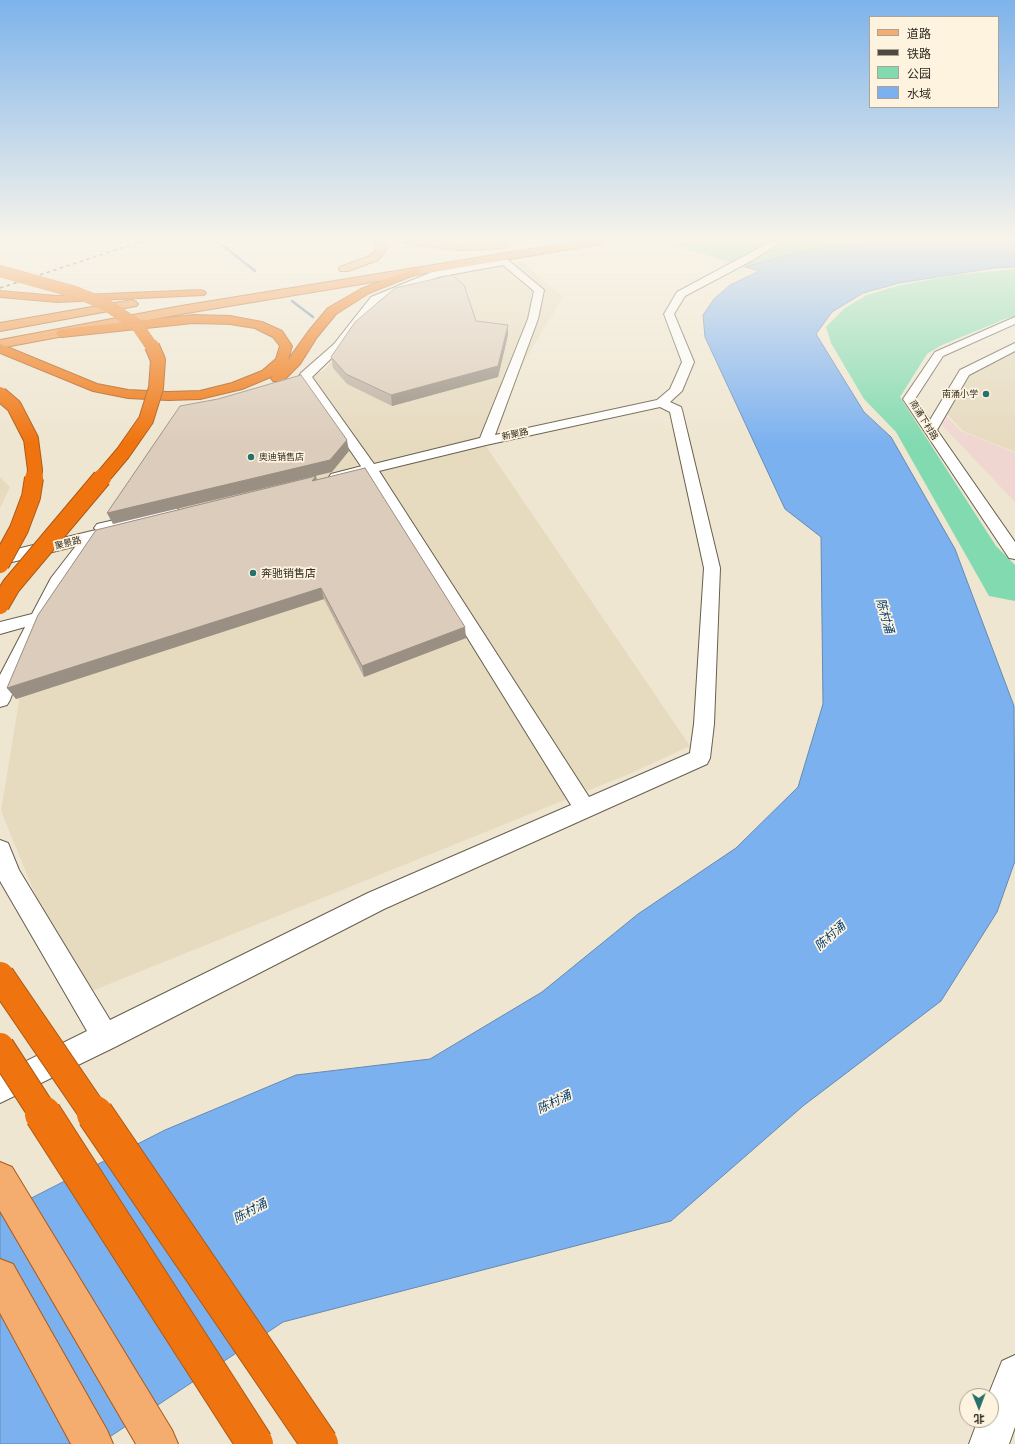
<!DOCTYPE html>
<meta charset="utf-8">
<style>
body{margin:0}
#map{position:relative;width:1015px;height:1444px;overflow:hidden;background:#efe6d1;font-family:Barlow,"Noto Sans SC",sans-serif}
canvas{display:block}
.legend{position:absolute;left:869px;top:16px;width:130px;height:92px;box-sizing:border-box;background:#fdf3de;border:1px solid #aba393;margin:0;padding:5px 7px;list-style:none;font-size:12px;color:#2f2b23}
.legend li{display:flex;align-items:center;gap:8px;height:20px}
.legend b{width:20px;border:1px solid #aba393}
.north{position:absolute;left:959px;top:1388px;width:40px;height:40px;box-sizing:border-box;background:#fdf3de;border:1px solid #aba393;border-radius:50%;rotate:179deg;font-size:11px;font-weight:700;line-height:16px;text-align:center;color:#2f2b23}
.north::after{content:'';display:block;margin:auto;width:14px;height:18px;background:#27706b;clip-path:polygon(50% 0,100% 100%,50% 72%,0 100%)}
</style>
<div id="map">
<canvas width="1015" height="1444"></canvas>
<ul class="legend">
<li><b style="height:5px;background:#f5ac6f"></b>道路</li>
<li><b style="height:5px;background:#4f4a40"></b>铁路</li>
<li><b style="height:11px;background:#82dab1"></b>公园</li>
<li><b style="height:11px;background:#7cb1f0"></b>水域</li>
</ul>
<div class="north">北</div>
</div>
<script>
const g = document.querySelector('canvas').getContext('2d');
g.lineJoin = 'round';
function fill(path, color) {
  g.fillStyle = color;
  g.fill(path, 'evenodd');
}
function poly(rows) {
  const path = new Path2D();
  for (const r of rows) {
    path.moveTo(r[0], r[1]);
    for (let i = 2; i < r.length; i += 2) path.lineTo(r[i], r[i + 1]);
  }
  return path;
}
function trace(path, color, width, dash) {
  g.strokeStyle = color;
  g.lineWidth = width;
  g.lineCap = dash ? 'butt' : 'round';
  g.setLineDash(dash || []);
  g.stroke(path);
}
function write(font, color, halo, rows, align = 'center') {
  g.font = font + ' Barlow,"Noto Sans SC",sans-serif';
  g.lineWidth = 3.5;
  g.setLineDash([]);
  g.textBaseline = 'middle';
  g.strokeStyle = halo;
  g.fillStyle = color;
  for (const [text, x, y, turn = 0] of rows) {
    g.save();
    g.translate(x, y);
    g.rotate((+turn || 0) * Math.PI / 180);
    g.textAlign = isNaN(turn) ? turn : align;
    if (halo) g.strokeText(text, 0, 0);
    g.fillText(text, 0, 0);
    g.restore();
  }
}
fill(poly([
 [522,261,563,297,479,436,690,746,629,774,77,997,1,811,29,641,177,416,248,398,325,370,361,321,434,276],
 [1015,351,1015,452,963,431,945,412,967,375],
 [0,477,10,487,0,508]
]), '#e6dabf');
fill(poly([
 [942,412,961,431,1015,453,1015,502,940,423]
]), '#f0d6d0');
fill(poly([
 [691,241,871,241,799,252,745,267,670,244],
 [1015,269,1015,316,1005,319,942,345,927,354,900,397,996,546,1015,565,1015,601,989,596,896,432,864,399,831,343,826,327,845,308,867,295,901,285,955,275]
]), '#82dab1');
const water = poly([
 [871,241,1015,241,1015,267,994,268,899,283,863,293,832,312,816,334,864,412,891,437,955,549,1014,706,1015,861,997,912,941,1001,803,1106,671,1221,283,1322,99,1444,0,1444,0,1214,165,1130,296,1075,430,1059,542,992,638,914,736,848,798,787,823,704,821,537,785,509,705,337,703,315,714,299,730,285,759,271,745,267,799,252,871,241]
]);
fill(water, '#7cb1f0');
trace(water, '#6589b2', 1);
trace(poly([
 [217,241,255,271],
 [292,301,313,317]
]), '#6589b2', 2.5);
const minor = poly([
 [772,241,783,241,751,261,685,296,674,314,694,362,682,391,670,402,681,407,682,410,720,568,714,724,710,758,707,764,384,909,115,1047,0,1103,0,1074,87,1031,0,881,0,840,8,843,19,870,110,1020,368,893,571,805,363,469,299,376,301,373,334,344,371,297,432,272,497,260,494,257,499,254,502,255,544,290,538,319,495,435,657,400,670,389,682,362,664,314,677,292,772,241],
 [503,265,534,291,528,319,480,438,374,464,312,377,342,348,379,301,438,277,503,265],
 [660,407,670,412,704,568,694,724,690,753,589,797,379,471,486,445,660,407],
 [1015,317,1015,324,943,356,915,399,930,420,960,370,1015,343,1015,351,969,375,937,430,1015,542,1015,559,1009,558,903,399,935,352,1015,317],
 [91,532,97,534,99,537,65,584,18,678,10,700,7,705,0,707,0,675,25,627,0,634,0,622,32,614,51,578,85,534,91,532]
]);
const tertiary = poly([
 [370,464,376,466,378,469,376,472,337,482,331,480,329,477,331,474,370,464],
 [171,507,177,508,179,512,177,516,126,528,128,530,125,534,0,565,0,553,96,530,94,528,97,524,171,507],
 [1015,1355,1015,1427,1009,1444,969,1444,978,1420,991,1420,991,1396,988,1396,1002,1361,1015,1355]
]);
const primary = poly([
 [374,241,384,241,386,244,386,250,378,260,348,271,340,271,339,269,340,267,370,256,376,250,376,244,374,241],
 [403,241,436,241,460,244,504,242,509,245,504,248,460,250,408,244,403,241],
 [0,1162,12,1167,172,1430,178,1444,136,1444,0,1211,0,1162],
 [0,1259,13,1264,107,1430,113,1444,71,1444,0,1313,0,1259]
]);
const trunk = poly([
 [581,241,606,241,601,244,181,314,0,348,0,340,181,306,581,241],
 [132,300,136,302,138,304,136,306,0,331,0,323,132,300]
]);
const motorway = poly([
 [415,268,419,269,420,271,419,273,369,293,336,314,317,337,300,364,283,381,273,381,271,378,273,376,242,389,200,399,168,400,128,398,93,391,0,353,0,344,97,384,128,390,168,392,200,391,232,383,262,371,276,359,280,346,273,337,255,328,230,324,193,323,62,337,58,336,56,333,58,330,62,329,193,315,230,316,262,322,282,331,292,346,288,360,308,332,328,308,361,289,415,268],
 [200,290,204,291,206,293,204,295,57,302,0,297,0,291,57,296,200,290]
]);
trace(minor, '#675f4d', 2);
trace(tertiary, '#675f4d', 2);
trace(primary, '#ac5a16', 2);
trace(trunk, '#ac5a16', 2);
trace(motorway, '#ac5a16', 2);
fill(minor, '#fff');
fill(tertiary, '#fff');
fill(primary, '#f5ac6f');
fill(trunk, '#f2903f');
fill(motorway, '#ef740f');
trace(poly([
 [0,288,143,241]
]), '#4f4a40', 1.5, [3.5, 3.5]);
const motorwayBridgeFar4 = poly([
 [0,271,75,292,105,304,137,325,152,347]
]);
const motorwayBridgeFar3 = poly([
 [0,394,14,406,31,439,35,470,34,479],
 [101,479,123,453,146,420,156,388,158,360,152,346]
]);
const motorwayBridgeFar2 = poly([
 [0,564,19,529,31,497,34,478],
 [0,605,11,586,102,478]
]);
const motorwayBridgeFar1 = poly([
 [0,976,95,1115],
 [0,1047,44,1115]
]);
const motorwayBridge = poly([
 [43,1114,255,1444],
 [95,1114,320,1444]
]);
trace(motorwayBridgeFar4, '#ac5a16', 12, []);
trace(motorwayBridgeFar3, '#ac5a16', 16, []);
trace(motorwayBridgeFar2, '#ac5a16', 20, []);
trace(motorwayBridgeFar1, '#ac5a16', 30, []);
trace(motorwayBridge, '#ac5a16', 38, []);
trace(motorwayBridgeFar4, '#ef740f', 12);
trace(motorwayBridgeFar3, '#ef740f', 14);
trace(motorwayBridgeFar2, '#ef740f', 18);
trace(motorwayBridgeFar1, '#ef740f', 28);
trace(motorwayBridge, '#ef740f', 36);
fill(poly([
 [476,321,508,335,498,377,392,406,347,384,333,368,331,357],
 [317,480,466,638,364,677,324,599,16,699,7,688]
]), '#bdafa1');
fill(poly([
 [508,325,508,335,498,377,392,406,391,395],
 [347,440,349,451,332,472,113,524,107,513],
 [316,476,319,488,312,481],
 [321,588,324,599,16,699,7,688],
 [465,627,466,638,364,677,362,666]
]), '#9a8f83');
const building = poly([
 [452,275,464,285,476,321,508,325,498,366,391,395,346,374,331,357,355,322,395,288,452,275],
 [301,375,347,440,330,460,107,513,180,406,218,399,301,375],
 [365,468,465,627,362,666,321,588,7,688,38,615,96,530,316,476,312,481,365,468]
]);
fill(building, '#dcccbb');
trace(building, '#9a8f83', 1);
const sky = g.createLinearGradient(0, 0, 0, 443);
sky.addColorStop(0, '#7db3eb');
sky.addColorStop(0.54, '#f8f4ea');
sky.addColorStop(1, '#f8f4ea00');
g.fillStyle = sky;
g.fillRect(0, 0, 1015, 443);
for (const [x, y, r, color] of [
 [986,394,4,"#27706b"],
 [251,457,4,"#27706b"],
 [253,573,4,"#27706b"]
]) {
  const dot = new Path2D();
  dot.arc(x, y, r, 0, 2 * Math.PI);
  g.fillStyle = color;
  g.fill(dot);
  trace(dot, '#fdf3de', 1.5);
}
write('9px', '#2f2b23', '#fdf3de', [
 ["南涌小学",978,394],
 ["奥迪销售店",259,457,"left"]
], 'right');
write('9px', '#2f2b23', '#fdf3de', [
 ["南涌下村路",924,420,58],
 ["新聚路",515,434,-12],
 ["聚景路",68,543,-14]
]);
write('11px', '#2f2b23', '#fdf3de', [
 ["奔驰销售店",261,573]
], 'left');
write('italic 12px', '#013c73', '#fdf3de', [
 ["陈村涌",885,616,74],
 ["陈村涌",830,936,-42],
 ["陈村涌",554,1102,-26],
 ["陈村涌",250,1211,-28]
]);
</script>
